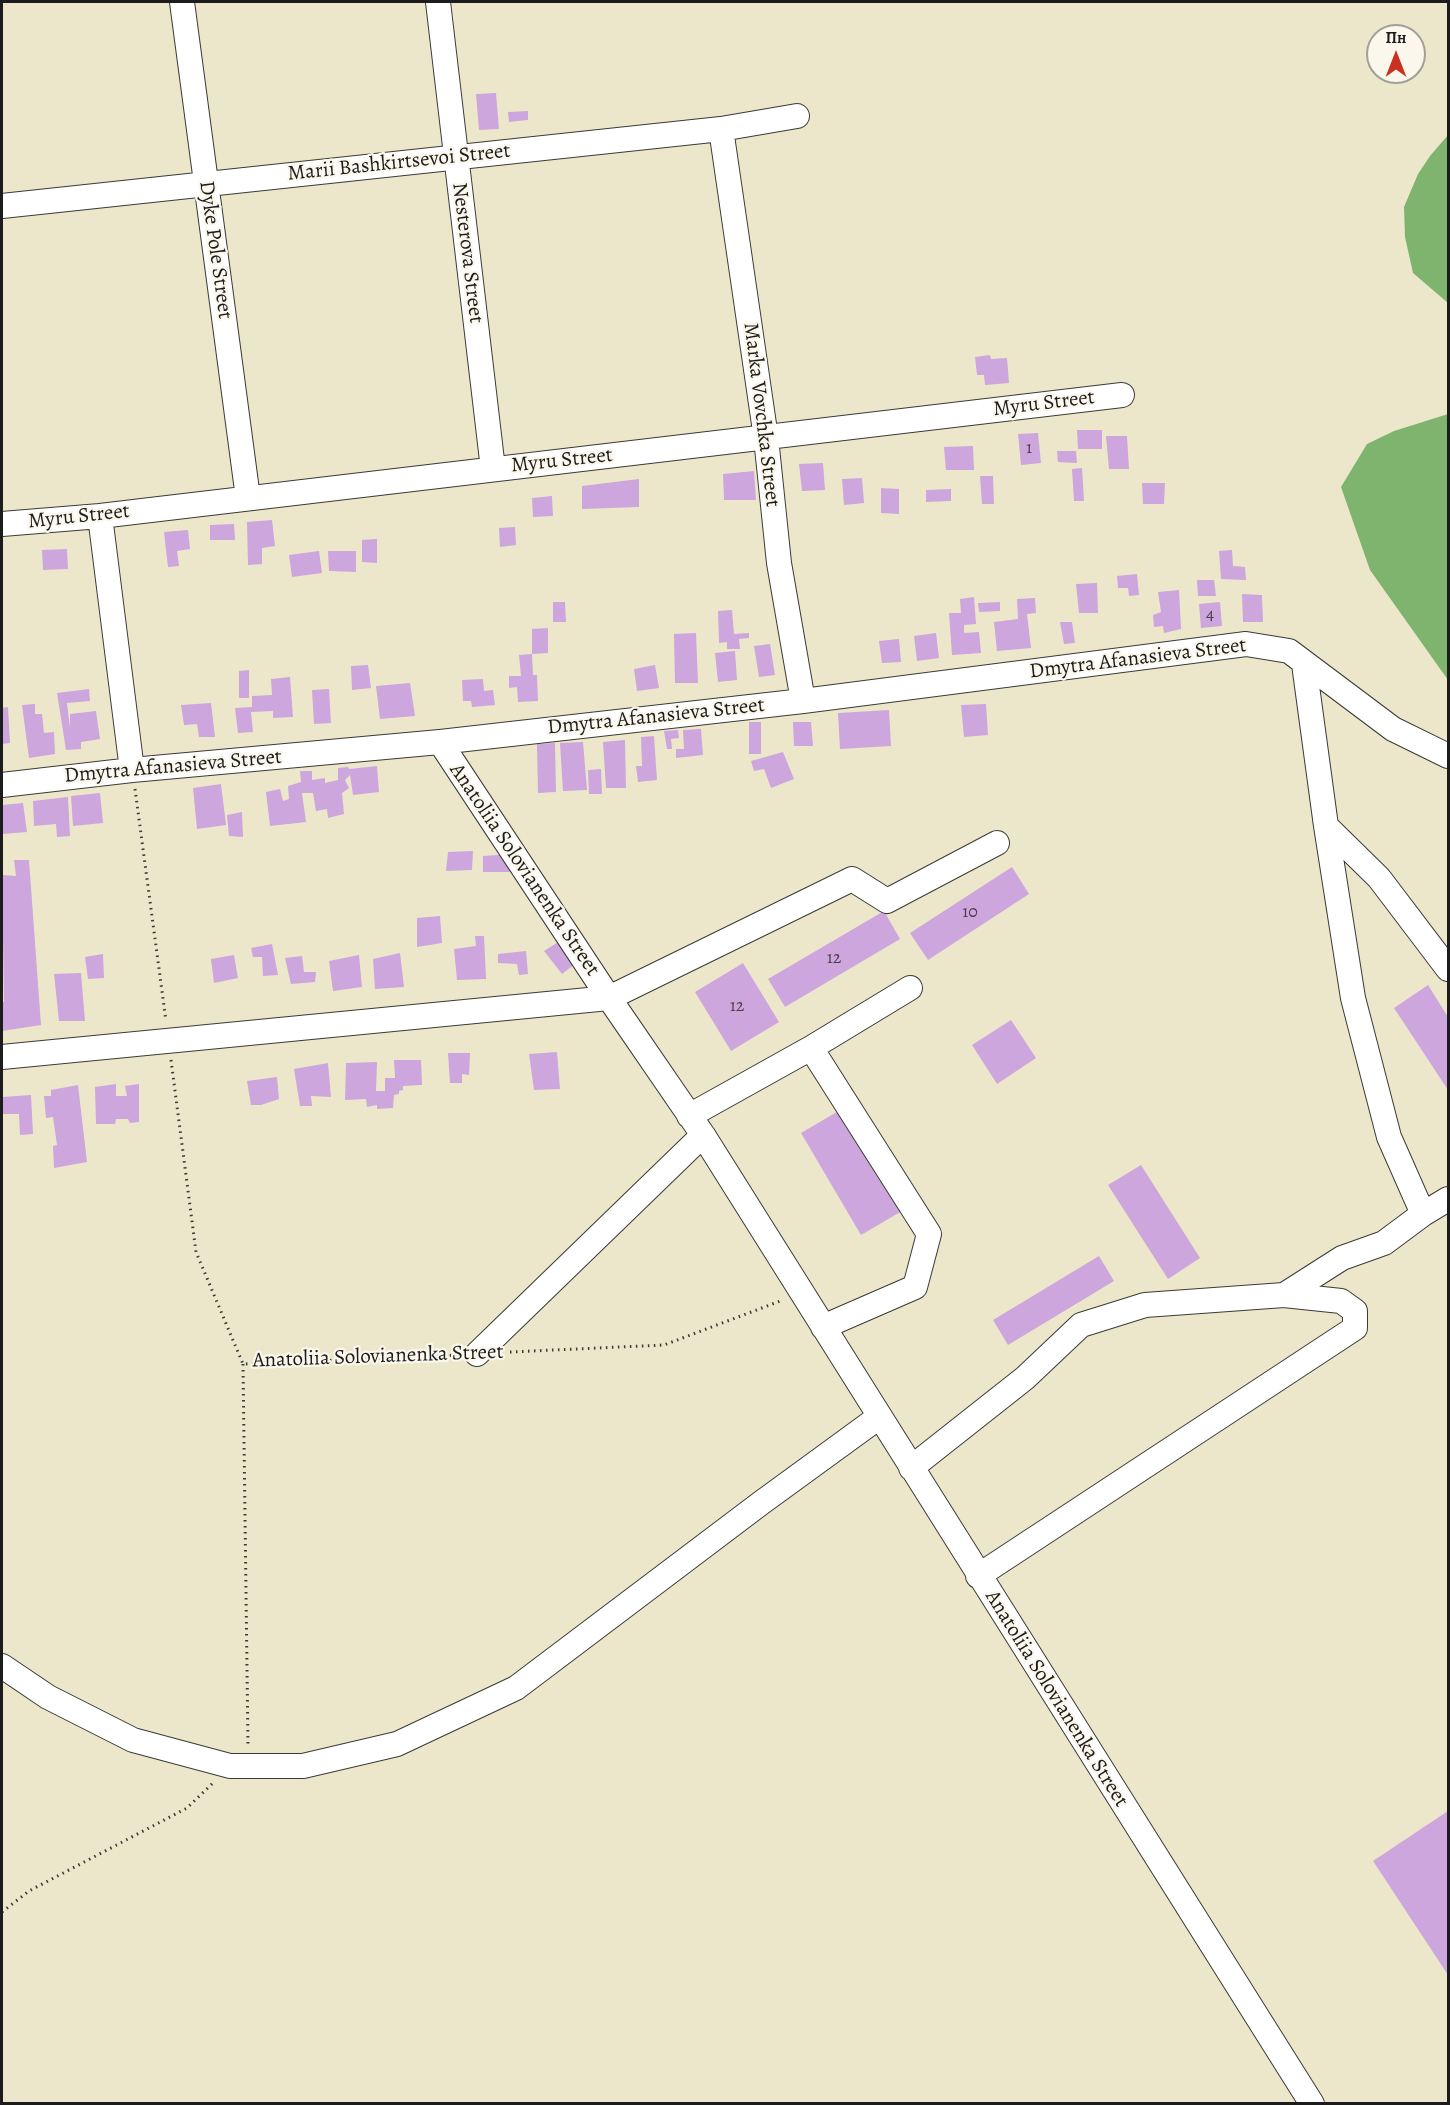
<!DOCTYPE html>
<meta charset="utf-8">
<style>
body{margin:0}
#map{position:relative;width:1450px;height:2105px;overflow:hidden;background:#ece7cb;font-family:Alegreya,serif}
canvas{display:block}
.frame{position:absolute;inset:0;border:3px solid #1c1c1c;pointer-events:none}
.north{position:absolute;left:1366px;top:24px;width:60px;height:60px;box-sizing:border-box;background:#fbf7ec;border:2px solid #a29f99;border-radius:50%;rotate:0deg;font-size:16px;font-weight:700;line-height:24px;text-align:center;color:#1c1c1c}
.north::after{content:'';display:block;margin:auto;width:21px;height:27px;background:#c8321e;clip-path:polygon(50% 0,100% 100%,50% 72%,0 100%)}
</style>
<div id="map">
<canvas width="1450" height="2105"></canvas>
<div class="frame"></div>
<div class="north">Пн</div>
</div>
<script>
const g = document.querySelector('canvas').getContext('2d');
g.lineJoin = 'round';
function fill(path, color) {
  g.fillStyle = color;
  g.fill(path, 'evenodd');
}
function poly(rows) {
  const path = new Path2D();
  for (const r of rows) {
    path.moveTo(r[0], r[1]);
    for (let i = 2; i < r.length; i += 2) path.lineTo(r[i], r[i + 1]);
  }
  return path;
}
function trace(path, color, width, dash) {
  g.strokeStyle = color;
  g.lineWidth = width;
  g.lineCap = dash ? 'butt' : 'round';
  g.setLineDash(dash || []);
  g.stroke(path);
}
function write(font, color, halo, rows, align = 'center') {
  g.font = font + ' Alegreya,serif';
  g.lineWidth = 4.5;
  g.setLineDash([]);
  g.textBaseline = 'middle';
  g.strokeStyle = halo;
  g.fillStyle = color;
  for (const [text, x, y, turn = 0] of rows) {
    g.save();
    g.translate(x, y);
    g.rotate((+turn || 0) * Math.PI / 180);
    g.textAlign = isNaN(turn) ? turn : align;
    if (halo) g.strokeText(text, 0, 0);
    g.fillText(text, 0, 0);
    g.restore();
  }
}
fill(poly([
 [1448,135,1448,303,1413,273,1405,237,1404,207,1418,174,1430,156],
 [1448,414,1448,680,1370,570,1341,487,1367,444,1394,431]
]), '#7fb46f');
fill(poly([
 [496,93,499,129,479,130,476,94],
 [528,111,528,120,509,122,508,112],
 [990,355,991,359,1007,358,1009,383,985,385,984,375,977,375,975,357],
 [1077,430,1102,430,1102,449,1078,449],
 [1038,433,1041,463,1021,465,1018,434],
 [1106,436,1127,436,1129,469,1109,469],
 [973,446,974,470,946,470,944,447],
 [1057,451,1076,451,1077,463,1058,462],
 [823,463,825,490,802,491,799,464],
 [1082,468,1084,501,1074,501,1072,469],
 [754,471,756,500,724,500,723,474],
 [980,476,993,476,994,504,982,504],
 [862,478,864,503,844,505,842,479],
 [639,479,639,507,582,509,582,486],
 [1142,483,1165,483,1164,504,1143,504],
 [881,488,899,489,899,514,881,513],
 [951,489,951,501,926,502,926,490],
 [552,496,553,516,533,517,532,498],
 [272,520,275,546,262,548,262,564,248,565,247,522],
 [234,524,235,540,210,540,210,525],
 [515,527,516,545,500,547,499,528],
 [188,530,190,549,177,551,179,566,168,567,164,532],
 [377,539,377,563,362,562,362,540],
 [67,549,68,569,43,570,42,550],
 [1232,550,1233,566,1245,567,1246,580,1221,579,1219,551],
 [319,551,322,573,292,577,289,555],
 [328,551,356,551,356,572,329,571],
 [1137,574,1139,595,1129,596,1128,588,1118,588,1117,576],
 [1197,580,1214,580,1216,596,1198,596],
 [1097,583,1098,613,1079,613,1076,584],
 [1179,590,1181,629,1164,633,1163,626,1154,627,1153,615,1161,612,1158,592],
 [1242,594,1262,595,1263,622,1243,622],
 [974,597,976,624,964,625,964,633,979,632,981,653,952,655,949,613,961,613,960,599],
 [1035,598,1036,613,1027,614,1031,648,997,651,994,622,1018,619,1017,599],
 [553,602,565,602,566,622,553,622],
 [1000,602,1000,611,979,612,978,603],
 [1220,602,1222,626,1201,628,1199,604],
 [732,610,734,634,749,633,749,638,739,639,740,649,727,649,727,642,719,643,718,611],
 [1060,622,1072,622,1075,643,1064,644],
 [548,628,548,653,532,654,533,675,537,675,538,701,518,702,517,687,509,688,509,676,521,676,519,655,532,654,532,629],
 [696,633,698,683,675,683,674,634],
 [936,633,939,658,917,661,914,636],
 [899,639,901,662,882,663,879,641],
 [770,644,775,675,759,677,754,646],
 [735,651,737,680,718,682,715,653],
 [368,665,371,688,352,690,351,666],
 [655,665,659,688,637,691,634,669],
 [249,670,249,698,239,698,239,671],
 [290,677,293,717,273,718,273,711,251,712,253,732,238,733,235,708,252,707,252,696,272,695,271,679],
 [483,679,484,691,493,690,495,705,472,707,471,701,463,701,462,680],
 [410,683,415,716,380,719,376,686],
 [89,689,90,701,67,703,70,728,70,714,96,711,100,739,81,742,81,749,66,750,57,693],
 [329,689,331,723,314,724,312,690],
 [211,703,215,737,199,737,197,724,184,725,181,705],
 [35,704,35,714,42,714,44,733,54,732,55,754,29,758,22,705],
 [986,704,988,735,964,737,961,705],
 [8,707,10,743,2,744,2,708],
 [889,710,891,746,840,749,838,713],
 [749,722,761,722,761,754,749,754],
 [793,722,811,722,813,746,794,746],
 [701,729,703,755,676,758,676,749,684,749,683,730],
 [678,730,679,738,671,739,672,749,667,749,664,731],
 [654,736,657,780,638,782,636,766,642,766,641,737],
 [625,740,626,788,606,788,603,742],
 [583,742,587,790,563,791,560,743],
 [555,743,556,792,538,793,537,744],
 [783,752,794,779,771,788,764,769,754,771,751,761],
 [377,766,379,792,353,795,350,775,345,780,349,788,342,793,344,814,328,818,327,809,316,811,313,793,302,793,306,822,270,826,266,792,280,789,283,801,289,799,288,786,301,782,300,771,312,771,312,780,325,778,325,783,338,780,338,768,348,767,349,769],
 [601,769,602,794,589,794,588,770],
 [221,784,226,825,197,829,193,788],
 [100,793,103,823,73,826,71,796],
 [68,797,70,836,57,837,56,824,34,826,33,801],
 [23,803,27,832,2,834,2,805],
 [242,812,243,837,229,836,227,815],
 [473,851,472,870,446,871,448,852],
 [511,854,513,872,483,872,483,856],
 [14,860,29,860,41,1025,2,1031,2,1002,4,1002,2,875,16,876],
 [1012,867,1029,894,928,960,910,933],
 [884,911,900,939,785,1007,768,979],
 [440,916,442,943,417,947,417,918],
 [475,936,484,936,486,979,457,980,454,949,476,946],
 [563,939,579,961,562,974,544,951],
 [272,944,278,975,263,976,262,957,253,957,251,948],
 [526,951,528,974,519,975,517,964,498,963,498,954],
 [400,953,404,987,375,989,373,959],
 [103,954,104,978,88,979,85,957],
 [234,955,238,978,214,983,211,959],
 [359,955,362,987,333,991,329,961],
 [302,956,304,972,316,972,315,982,291,984,285,958],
 [743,963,779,1022,731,1051,695,992],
 [81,973,85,1021,59,1021,54,974],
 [1428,985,1448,1017,1448,1090,1394,1008],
 [1011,1020,1036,1058,997,1084,972,1045],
 [557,1052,560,1089,534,1090,529,1054],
 [448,1053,470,1053,469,1075,462,1074,462,1083,450,1083],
 [394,1060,421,1060,422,1085,403,1086,403,1090,399,1091,399,1094,394,1095,393,1108,377,1109,377,1105,367,1107,366,1099,345,1100,346,1063,377,1062,376,1091,385,1091,385,1078,395,1078],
 [328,1063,331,1097,311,1096,312,1106,300,1106,294,1069],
 [277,1077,279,1099,261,1105,251,1105,247,1081],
 [116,1084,116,1096,127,1096,125,1086,139,1084,139,1122,130,1123,128,1119,116,1119,115,1124,96,1124,95,1087],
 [78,1085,87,1162,54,1168,53,1146,57,1145,53,1117,46,1118,44,1096,51,1096,51,1090],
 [31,1095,33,1134,20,1135,19,1114,2,1114,2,1097],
 [842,1109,902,1211,861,1235,801,1133],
 [1141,1165,1200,1258,1168,1279,1108,1185],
 [1099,1256,1114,1281,1008,1345,993,1320],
 [1448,1811,1448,1975,1373,1861]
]), '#cda6dd');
const minor = poly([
 [182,2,248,498],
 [438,2,493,469],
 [721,129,766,438,779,563,803,701],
 [2,206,721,129,797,116],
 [100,516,132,770],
 [2,524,100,516,1122,395],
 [1304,664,1326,826,1379,878,1448,969],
 [440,742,609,998,703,1135,1312,2104],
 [2,785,132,770,440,742,803,701,1246,644,1289,651,1393,729,1448,756],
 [1326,826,1353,998,1389,1137,1423,1214],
 [811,1048,910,988],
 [2,1057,609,998,852,879,887,901,997,843],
 [689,1116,811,1048,929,1234,915,1287,823,1327],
 [477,1354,703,1135],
 [911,1468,1025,1378,1081,1325,1145,1305,1284,1295,1342,1258,1384,1243,1423,1214,1448,1199],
 [978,1576,1355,1328,1355,1311,1341,1301,1284,1295],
 [2,1666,48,1697,133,1740,230,1766,303,1766,397,1744,516,1688,761,1503,879,1417]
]);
trace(minor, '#3b3a36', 26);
trace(poly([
 [135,789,166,1021],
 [171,1060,196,1252,243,1364,459,1355],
 [510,1352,664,1345,783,1300],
 [243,1364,248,1745],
 [2,1912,29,1891,187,1808,214,1782]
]), '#3b3a36', 3, [1.5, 4.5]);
trace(minor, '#fff', 24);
write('18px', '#483e4c', null, [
 ["1",1029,449],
 ["4",1210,615],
 ["10",970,913],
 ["12",834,959],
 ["12",737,1007]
]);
write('21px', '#1c1c1c', '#fbf7ec', [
 ["Marii Bashkirtsevoi Street",399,163,-6],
 ["Dyke Pole Street",215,250,82],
 ["Nesterova Street",467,253,83],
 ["Myru Street",1044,404,-7],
 ["Marka Vovchka Street",761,415,83],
 ["Myru Street",562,461,-6],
 ["Myru Street",79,517,-6],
 ["Dmytra Afanasieva Street",1138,659,-7],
 ["Dmytra Afanasieva Street",656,717,-6],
 ["Dmytra Afanasieva Street",173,767,-5],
 ["Anatoliia Solovianenka Street",524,870,56],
 ["Anatoliia Solovianenka Street",378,1357,-2],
 ["Anatoliia Solovianenka Street",1056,1699,58]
]);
</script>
